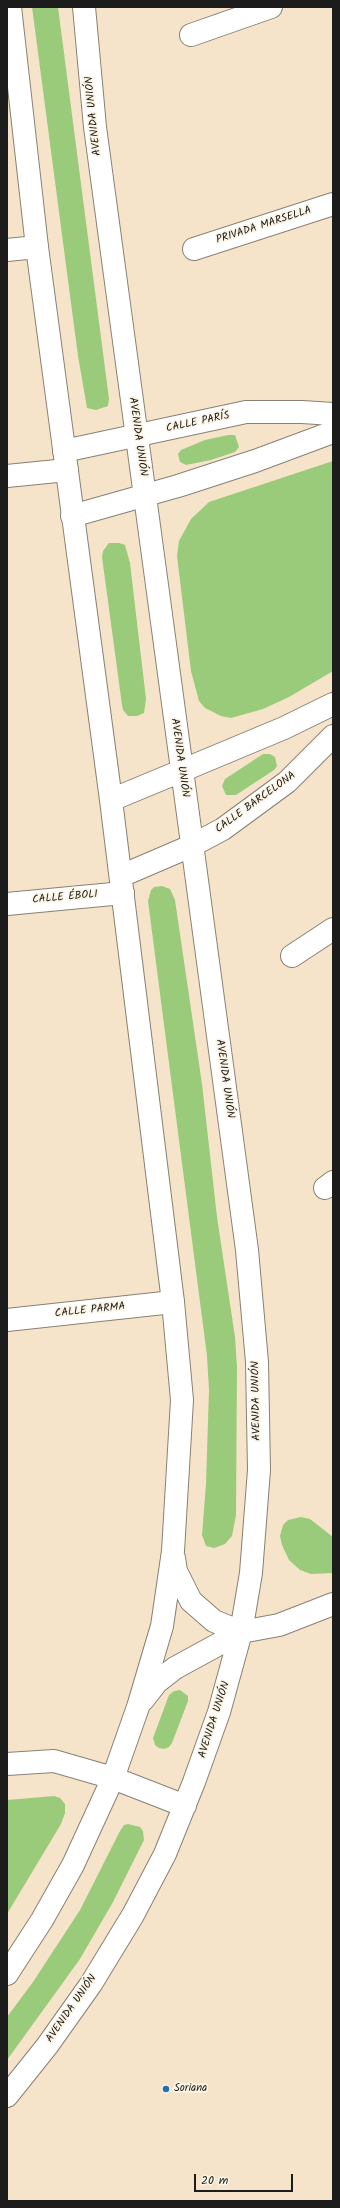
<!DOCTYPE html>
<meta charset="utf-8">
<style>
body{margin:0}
#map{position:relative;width:340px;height:2208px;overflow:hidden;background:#f6e4ca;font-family:Kalam,sans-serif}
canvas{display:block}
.frame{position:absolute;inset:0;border:8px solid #1c1c1c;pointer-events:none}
.scale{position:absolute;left:194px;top:2174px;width:99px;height:18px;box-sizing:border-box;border:2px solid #1c1c1c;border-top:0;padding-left:5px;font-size:12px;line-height:14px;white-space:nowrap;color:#1c1c1c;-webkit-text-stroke:3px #fcf5e5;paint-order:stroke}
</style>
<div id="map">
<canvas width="340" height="2208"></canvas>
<div class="frame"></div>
<div class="scale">20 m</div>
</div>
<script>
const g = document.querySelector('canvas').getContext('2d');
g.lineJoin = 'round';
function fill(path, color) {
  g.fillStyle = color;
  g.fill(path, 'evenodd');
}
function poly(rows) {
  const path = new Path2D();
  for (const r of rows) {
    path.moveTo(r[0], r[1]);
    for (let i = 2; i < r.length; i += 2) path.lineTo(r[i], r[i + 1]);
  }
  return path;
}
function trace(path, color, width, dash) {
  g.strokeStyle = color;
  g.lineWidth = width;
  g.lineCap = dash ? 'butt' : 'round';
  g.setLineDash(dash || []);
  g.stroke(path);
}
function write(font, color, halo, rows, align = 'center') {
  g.font = font + ' Kalam,sans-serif';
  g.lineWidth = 3.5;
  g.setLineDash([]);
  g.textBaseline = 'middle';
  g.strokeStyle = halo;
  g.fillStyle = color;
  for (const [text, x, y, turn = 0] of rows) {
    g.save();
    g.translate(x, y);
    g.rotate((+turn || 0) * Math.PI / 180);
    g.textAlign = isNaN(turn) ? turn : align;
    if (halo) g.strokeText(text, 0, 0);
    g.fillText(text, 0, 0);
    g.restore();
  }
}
fill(poly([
 [32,7,58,7,109,399,108,406,96,410,87,408,78,356],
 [228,435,235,435,239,447,235,452,211,460,186,465,180,462,178,454,181,450,205,440],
 [333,461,333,671,289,697,263,709,231,718,221,716,205,708,199,701,191,671,177,556,179,541,191,519,209,502],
 [109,543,119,543,125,545,130,563,146,699,144,713,137,716,128,716,123,710,122,705,102,557,103,551],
 [263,754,270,754,275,757,277,766,274,770,236,795,226,795,222,786,225,779],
 [162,886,170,889,175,900,202,1084,217,1217,235,1337,237,1367,236,1515,232,1536,225,1544,214,1548,206,1546,202,1535,206,1484,209,1390,207,1356,148,901,151,890,154,887],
 [301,1517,310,1519,333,1537,333,1573,311,1574,300,1570,289,1560,282,1545,280,1536,283,1525,288,1520],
 [180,1690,188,1696,188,1701,172,1743,169,1747,164,1749,159,1748,155,1745,153,1738,169,1695,174,1691],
 [54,1796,60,1798,65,1804,65,1813,61,1824,7,1914,7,1800],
 [128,1824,140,1827,143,1831,144,1840,113,1902,80,1959,7,2060,7,2017,33,1982,80,1910,120,1831,124,1825]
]), '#9acb7a');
const street = poly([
 [191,35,271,7],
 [194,249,333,204],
 [7,250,37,247],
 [64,451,246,412,302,412,333,414],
 [7,476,67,470],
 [72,516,178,486,255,461,333,432],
 [181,771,284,728,333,704],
 [191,846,223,829,287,782,333,736],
 [7,904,123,893],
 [292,956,333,929],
 [325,1188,333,1182],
 [7,1320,173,1302],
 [241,1632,279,1625,333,1604],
 [7,1764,54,1761,113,1778]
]);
const secondary = poly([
 [111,800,181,771],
 [121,876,191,846],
 [174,1558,176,1571,191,1601,214,1621,241,1632],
 [143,1700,157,1682,175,1668,241,1632],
 [113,1778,185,1806],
 [7,1974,42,1920,73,1865,113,1778,138,1707,162,1626,173,1551,182,1400,173,1302,111,800,37,247,10,7],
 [7,2096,47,2046,91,1984,133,1915,165,1854,194,1782,219,1712,241,1632,251,1573,259,1470,257,1362,247,1250,95,127,84,7]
]);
trace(street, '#898073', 24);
trace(secondary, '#898073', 24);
trace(street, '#fff', 22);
trace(secondary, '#fff', 22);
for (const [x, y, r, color] of [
 [166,2089,4,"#1f6fb2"]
]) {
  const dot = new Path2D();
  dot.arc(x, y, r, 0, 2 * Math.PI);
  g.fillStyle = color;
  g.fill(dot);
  trace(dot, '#fcf5e5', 1.5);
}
write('11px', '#1c1c1c', '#fcf5e5', [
 ["AVENIDA UNIÓN",94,116,-96],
 ["PRIVADA MARSELLA",264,226,-18],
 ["CALLE PARÍS",198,423,-12],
 ["AVENIDA UNIÓN",137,437,82],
 ["AVENIDA UNIÓN",179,758,82],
 ["CALLE BARCELONA",256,803,-36],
 ["CALLE ÉBOLI",65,898,-5],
 ["AVENIDA UNIÓN",224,1079,82],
 ["CALLE PARMA",90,1311,-6],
 ["AVENIDA UNIÓN",257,1401,-91],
 ["AVENIDA UNIÓN",215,1720,-72],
 ["AVENIDA UNIÓN",72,2009,-55]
]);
write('11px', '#1c1c1c', '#fcf5e5', [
 ["Soriana",174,2089]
], 'left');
</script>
